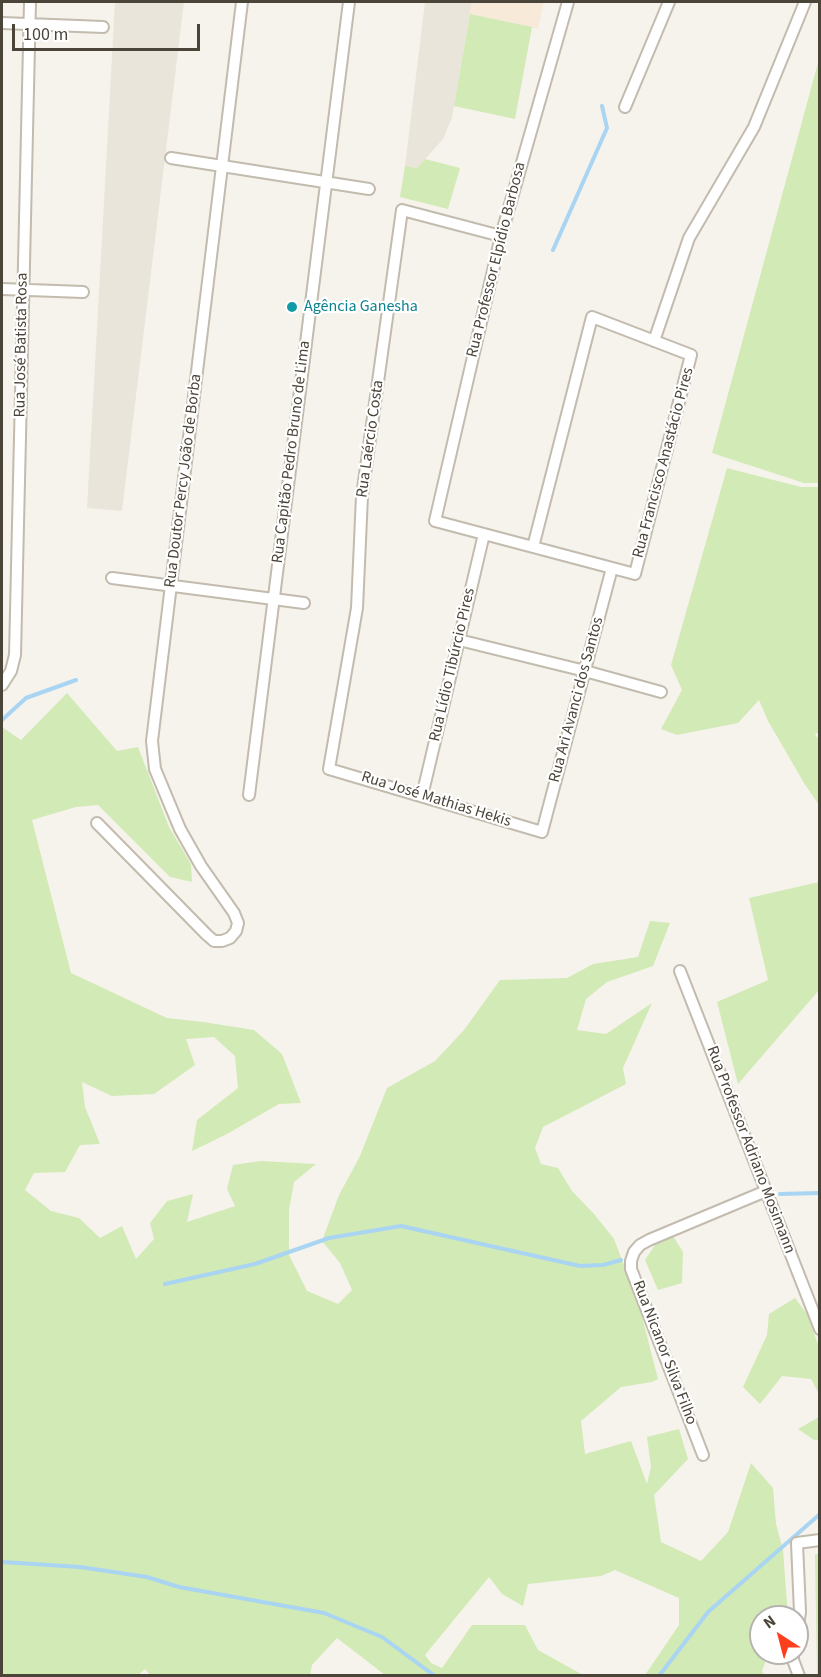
<!DOCTYPE html>
<meta charset="utf-8">
<style>
body{margin:0}
#map{position:relative;width:821px;height:1677px;overflow:hidden;background:#f6f3ec;font-family:"Source Sans 3",sans-serif}
canvas{display:block}
.frame{position:absolute;inset:0;border:3px solid #4b4439;pointer-events:none}
.north{position:absolute;left:749px;top:1605px;width:60px;height:60px;box-sizing:border-box;background:#fff;border:2px solid #b7b4b0;border-radius:50%;rotate:324deg;font-size:16px;font-weight:700;line-height:24px;text-align:center;color:#4b4439}
.north::after{content:'';display:block;margin:auto;width:21px;height:27px;background:#fc3f1d;clip-path:polygon(50% 0,100% 100%,50% 72%,0 100%)}
.scale{position:absolute;left:12px;top:24px;width:188px;height:27px;box-sizing:border-box;border:3px solid #4b4439;border-top:0;padding-left:8px;font-size:18px;line-height:21px;white-space:nowrap;color:#4b4439;-webkit-text-stroke:4px #fff;paint-order:stroke}
</style>
<div id="map">
<canvas width="821" height="1677"></canvas>
<div class="frame"></div>
<div class="north">N</div>
<div class="scale">100 m</div>
</div>
<script>
const g = document.querySelector('canvas').getContext('2d');
g.lineJoin = 'round';
function fill(path, color) {
  g.fillStyle = color;
  g.fill(path, 'evenodd');
}
function poly(rows) {
  const path = new Path2D();
  for (const r of rows) {
    path.moveTo(r[0], r[1]);
    for (let i = 2; i < r.length; i += 2) path.lineTo(r[i], r[i + 1]);
  }
  return path;
}
function trace(path, color, width, dash) {
  g.strokeStyle = color;
  g.lineWidth = width;
  g.lineCap = dash ? 'butt' : 'round';
  g.setLineDash(dash || []);
  g.stroke(path);
}
function write(font, color, halo, rows, align = 'center') {
  g.font = font + ' "Source Sans 3",sans-serif';
  g.lineWidth = 4.5;
  g.setLineDash([]);
  g.textBaseline = 'middle';
  g.strokeStyle = halo;
  g.fillStyle = color;
  for (const [text, x, y, turn = 0] of rows) {
    g.save();
    g.translate(x, y);
    g.rotate((+turn || 0) * Math.PI / 180);
    g.textAlign = isNaN(turn) ? turn : align;
    if (halo) g.strokeText(text, 0, 0);
    g.fillText(text, 0, 0);
    g.restore();
  }
}
fill(poly([
 [115,2,184,2,122,511,87,508],
 [425,2,472,2,452,118,443,139,417,168,405,166]
]), '#eae5da');
fill(poly([
 [472,2,544,2,538,29,470,14]
]), '#f7ead8');
fill(poly([
 [470,14,532,27,515,119,454,106],
 [819,59,820,483,804,483,712,453],
 [425,159,460,168,448,209,400,197,405,166,417,168],
 [727,468,801,487,819,487,820,732,815,734,819,740,819,805,804,783,768,721,759,700,738,723,677,735,661,729,682,690,671,665],
 [67,693,117,751,138,747,169,827,191,864,192,882,170,877,98,805,76,807,32,820,71,973,167,1018,203,1022,254,1030,282,1054,301,1103,279,1104,227,1134,192,1151,197,1120,238,1088,235,1056,214,1037,186,1039,195,1065,154,1094,112,1096,82,1082,85,1107,100,1144,80,1145,65,1172,34,1173,25,1190,51,1211,79,1218,100,1238,122,1226,136,1259,154,1239,150,1223,167,1201,193,1194,187,1222,235,1206,227,1189,233,1165,261,1161,316,1164,294,1182,289,1210,289,1255,307,1291,338,1304,352,1290,340,1263,322,1241,339,1195,360,1156,387,1088,435,1061,464,1030,500,980,567,978,593,964,638,957,650,921,670,923,653,966,607,982,586,999,577,1030,606,1034,652,1003,623,1068,626,1084,543,1127,535,1148,541,1164,558,1168,572,1191,594,1214,614,1239,639,1305,658,1379,652,1382,621,1387,581,1421,585,1454,631,1441,647,1484,651,1467,647,1437,679,1429,688,1459,654,1495,661,1542,701,1561,728,1532,751,1463,773,1488,776,1524,783,1550,788,1617,761,1617,761,1653,769,1653,762,1671,764,1675,645,1675,679,1625,679,1598,615,1570,601,1576,528,1584,523,1606,502,1594,489,1577,425,1655,431,1663,442,1668,472,1625,525,1625,538,1650,583,1675,385,1675,337,1638,312,1665,310,1675,151,1676,145,1669,137,1676,2,1675,2,727,21,740],
 [819,882,819,990,738,1084,717,1002,768,980,749,898],
 [673,1236,683,1252,682,1283,658,1290,645,1260,655,1245],
 [795,1298,807,1314,819,1347,819,1394,811,1379,782,1376,760,1404,743,1387,767,1335,769,1314],
 [819,1417,819,1440,814,1440,798,1429],
 [815,1554,820,1554,819,1676,817,1675]
]), '#d2eab5');
trace(poly([
 [553,250,607,128,602,106],
 [2,720,26,698,76,680],
 [780,1194,820,1193],
 [165,1284,255,1264,329,1238,401,1226,580,1266,603,1265,621,1260],
 [2,1562,80,1567,147,1577,179,1587,324,1613,382,1637,435,1676],
 [659,1676,708,1612,820,1514]
]), '#a9d4f2', 4);
const minor = poly([
 [2,23,103,27],
 [625,107,669,2],
 [171,158,369,189],
 [501,236,402,210,362,496,357,608,329,769,542,832,612,568],
 [2,289,83,292],
 [654,341,689,238,754,127,805,2],
 [533,547,592,317,691,355,635,574,484,534,435,521,501,236,568,2],
 [112,578,304,603],
 [459,640,585,671,661,692],
 [2,685,11,671,15,655,30,2],
 [249,795,349,2],
 [422,796,484,534],
 [97,823,207,935,214,941,222,941,230,938,236,931,238,923,234,913,201,866,180,829,155,769,152,741,242,2],
 [680,971,820,1329],
 [703,1455,631,1269,631,1261,634,1252,640,1245,649,1240,766,1191],
 [797,1633,800,1612,797,1543,820,1540],
 [793,1653,793,1660,799,1676]
]);
trace(minor, '#c2bbae', 14);
trace(minor, '#fff', 10);
for (const [x, y, r, color] of [
 [292,307,6,"#0f9aa8"]
]) {
  const dot = new Path2D();
  dot.arc(x, y, r, 0, 2 * Math.PI);
  g.fillStyle = color;
  g.fill(dot);
  trace(dot, '#fff', 2);
}
write('16px', '#4b4439', '#fff', [
 ["Rua Professor Elpídio Barbosa",497,260,-76],
 ["Rua José Batista Rosa",22,345,-89],
 ["Rua Laércio Costa",371,439,-82],
 ["Rua Capitão Pedro Bruno de Lima",292,452,-83],
 ["Rua Francisco Anastácio Pires",664,463,-75],
 ["Rua Doutor Percy João de Borba",184,481,-83],
 ["Rua Lídio Tibúrcio Pires",453,665,-77],
 ["Rua Ari Avanci dos Santos",577,700,-75],
 ["Rua José Mathias Hekis",436,800,17],
 ["Rua Professor Adriano Mosimann",750,1150,69],
 ["Rua Nicanor Silva Filho",664,1353,69]
]);
write('16px', '#0d838f', '#fff', [
 ["Agência Ganesha",304,307]
], 'left');
</script>
